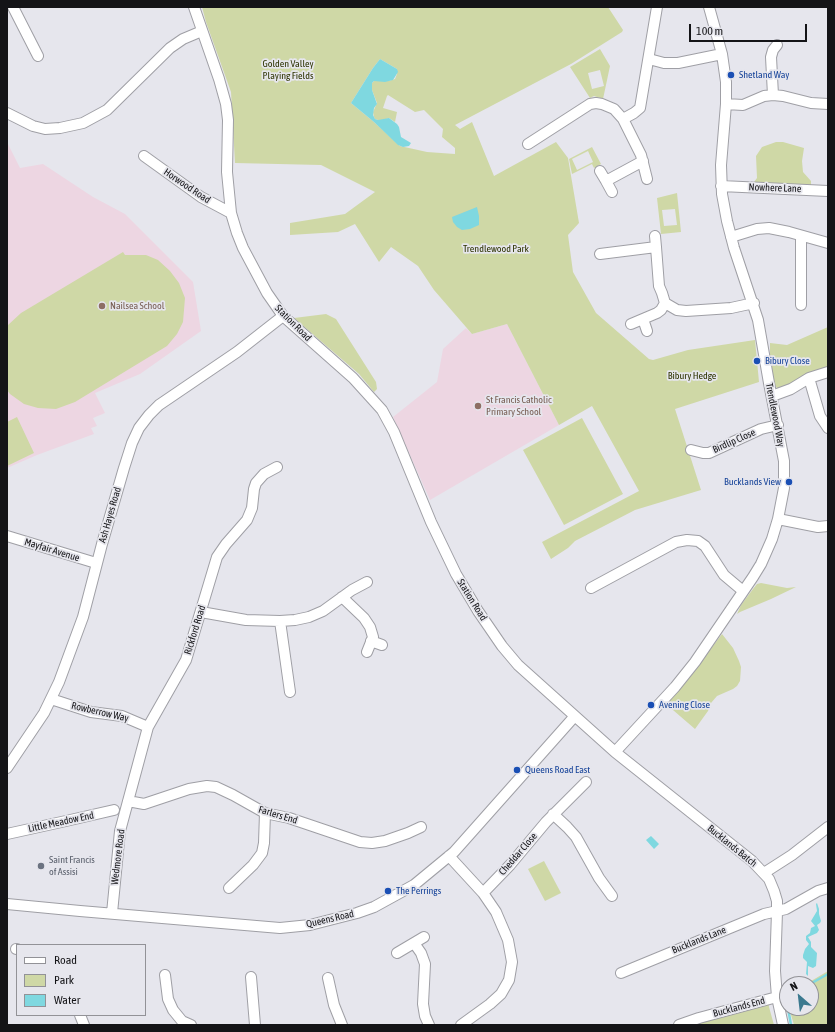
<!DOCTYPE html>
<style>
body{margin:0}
#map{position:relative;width:835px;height:1032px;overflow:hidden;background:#e6e6ed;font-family:"Asap Condensed",sans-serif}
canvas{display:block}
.frame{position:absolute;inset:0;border:8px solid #141417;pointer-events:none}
.legend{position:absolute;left:16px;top:944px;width:130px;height:72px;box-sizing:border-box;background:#e6e6ed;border:1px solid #929297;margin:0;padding:5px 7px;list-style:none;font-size:12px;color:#141417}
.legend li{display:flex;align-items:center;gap:8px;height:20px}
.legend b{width:20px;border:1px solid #929297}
.north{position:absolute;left:779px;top:976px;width:40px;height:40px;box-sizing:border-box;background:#e6e6ed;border:1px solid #929297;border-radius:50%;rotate:332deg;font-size:11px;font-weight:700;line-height:16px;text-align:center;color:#141417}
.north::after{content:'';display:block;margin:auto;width:14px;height:18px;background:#3b798f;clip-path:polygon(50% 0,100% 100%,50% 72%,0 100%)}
.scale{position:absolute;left:689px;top:24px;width:118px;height:18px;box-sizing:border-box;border:2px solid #141417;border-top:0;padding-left:5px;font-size:12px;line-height:14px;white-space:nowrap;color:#141417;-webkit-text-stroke:3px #e6e6ed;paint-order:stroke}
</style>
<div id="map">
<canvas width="835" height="1032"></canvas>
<div class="frame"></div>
<ul class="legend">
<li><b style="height:5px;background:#fff"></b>Road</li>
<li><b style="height:11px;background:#cfd8a6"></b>Park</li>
<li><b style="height:11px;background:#7fd8e0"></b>Water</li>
</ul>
<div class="north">N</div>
<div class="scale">100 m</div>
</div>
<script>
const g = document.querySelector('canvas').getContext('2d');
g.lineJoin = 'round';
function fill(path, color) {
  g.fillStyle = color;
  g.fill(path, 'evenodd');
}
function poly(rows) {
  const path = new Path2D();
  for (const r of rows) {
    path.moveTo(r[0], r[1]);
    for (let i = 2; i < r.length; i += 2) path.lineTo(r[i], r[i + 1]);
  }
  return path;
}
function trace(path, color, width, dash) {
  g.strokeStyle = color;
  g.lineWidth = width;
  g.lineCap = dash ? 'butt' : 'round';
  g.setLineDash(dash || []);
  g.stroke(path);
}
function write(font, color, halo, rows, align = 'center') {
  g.font = font + ' "Asap Condensed",sans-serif';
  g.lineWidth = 3.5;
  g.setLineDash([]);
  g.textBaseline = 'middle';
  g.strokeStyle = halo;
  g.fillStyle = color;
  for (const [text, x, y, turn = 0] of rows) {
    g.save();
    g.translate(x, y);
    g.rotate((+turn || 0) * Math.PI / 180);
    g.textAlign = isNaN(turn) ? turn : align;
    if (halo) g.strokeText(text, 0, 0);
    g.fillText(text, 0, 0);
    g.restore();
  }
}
fill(poly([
 [7,142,20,168,43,164,93,197,125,214,193,282,201,331,140,374,95,393,105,413,93,418,97,426,91,428,94,434,37,455,7,468],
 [507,324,559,425,430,500,393,417,437,382,443,349,466,328,472,334]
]), '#edd6e2');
fill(poly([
 [202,7,608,7,623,30,622,32,571,64,455,125,460,129,472,122,494,176,556,142,568,158,579,223,568,235,573,272,596,313,649,359,653,360,688,350,755,340,759,382,675,409,701,490,635,510,575,541,568,548,551,559,542,542,639,491,592,406,559,425,507,324,472,334,434,290,418,266,391,247,379,262,355,224,338,232,290,235,290,223,345,214,375,192,321,165,235,163,231,92,206,22],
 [380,59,397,69,397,74,395,79,388,81,374,81,372,83,372,90,377,103,373,112,374,117,375,119,381,121,389,118,395,122,397,112,383,108,387,96,388,95,415,112,424,110,443,129,442,137,455,148,455,154,427,152,400,146,374,122,351,103,373,68],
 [600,49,610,66,603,99,594,96,590,98,570,67],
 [600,70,604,86,592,89,588,73],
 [776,142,783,142,804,148,802,161,803,172,811,181,811,185,763,185,754,182,757,178,756,156,762,147],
 [592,147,601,164,594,168,592,164,572,174,569,159],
 [588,151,593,162,577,170,572,159],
 [677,193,681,232,661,234,657,198],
 [675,209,677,225,664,226,662,210],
 [123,252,125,255,146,255,158,260,170,271,179,283,185,298,183,322,177,334,167,346,75,402,56,409,38,408,24,404,10,394,7,390,7,326,21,313],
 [326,314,336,319,376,382,377,389,374,392,359,374,294,318],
 [828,327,828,369,784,389,777,388,773,384,770,365,770,343,787,345],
 [17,417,34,453,7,466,7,422],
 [582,418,623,494,564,525,523,450],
 [761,583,787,588,796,587,771,599,740,612,737,614,741,605,753,589,757,584],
 [722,634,733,648,739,661,741,667,740,681,737,686,733,689,717,696,711,703,708,711,695,729,666,704,697,667],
 [544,861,561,893,545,901,528,869],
 [828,971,828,1025,794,1025,789,1008,811,1008,811,984,806,984],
 [768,996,769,1007,774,1025,672,1025]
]), '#cfd8a6');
fill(poly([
 [380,59,397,69,398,72,393,80,385,82,374,81,372,83,372,90,377,104,374,108,373,115,375,119,378,120,389,118,397,124,399,127,401,137,411,143,409,146,403,147,398,145,374,122,351,103,373,68],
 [477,207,479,216,479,225,470,229,462,230,457,227,453,222,452,217],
 [651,836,659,844,654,849,646,840],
 [817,903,819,909,819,914,821,921,820,923,817,925,819,930,817,933,808,937,811,942,811,947,817,953,816,966,813,968,808,966,808,976,806,974,807,962,803,958,803,955,805,949,809,944,806,940,806,936,810,933,811,928,815,926,811,921,817,911,816,904]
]), '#7fd8e0');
trace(poly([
 [810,984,828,974],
 [787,996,786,1000,787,1005],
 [788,1008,791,1025]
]), '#7fd8e0', 2.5);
const minor = poly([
 [13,7,38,56],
 [194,7,219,79,226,104,228,120,227,172,231,213,237,233,243,248,267,293,283,316,353,378,382,410,394,432,431,522,456,574,478,611,502,646,518,665,615,752,752,861,769,879,774,891,777,901,777,912,775,971,777,997,783,1025],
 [649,59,664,63,678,63,722,54],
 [773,95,771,57,773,50,777,45],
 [726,104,743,105,764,96,773,95,783,96,811,103,828,104],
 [7,113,33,126,45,129,60,128,83,123,107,110,170,48,183,39,202,31],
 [623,119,634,113,640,108,657,7],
 [528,144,590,104,596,103,602,104,614,109,623,119,641,155,647,179],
 [144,156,201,197,231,213],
 [600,171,606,181],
 [721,186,828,191],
 [612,192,606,181,643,161],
 [655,236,656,247],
 [731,237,757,229,769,228,789,232,828,243],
 [600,254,656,247,659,286,662,293,665,303,677,310,686,311,731,308,754,303],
 [801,305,801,236],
 [643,319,647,331],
 [631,324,657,313,661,310,665,303],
 [809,378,828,372],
 [772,396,791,389,809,378,820,416,828,428],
 [691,450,703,453,709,453,761,429,778,425],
 [778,519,818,527,828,526],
 [7,536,96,563],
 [591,588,676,542,687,540,698,541,705,546,724,575,743,591],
 [342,597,364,618,370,627,373,637,367,652],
 [201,612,246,620,280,621,295,620,309,617,323,611,352,590,367,582],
 [280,621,290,692],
 [371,641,382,645],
 [51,699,91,712,122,716,148,727],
 [615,752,675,687,695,662,753,577,761,564,772,539,778,519,784,488,784,461,769,383,758,320,734,248,727,221,722,194,721,165,726,104,726,82,722,54,709,7],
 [7,768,44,713,59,682,83,617,102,544,124,468,132,443,139,428,149,415,159,405,237,352,283,316],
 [128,801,144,804,189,789,207,786,216,787,233,795,265,813,289,818,360,842,372,843,385,841,408,833,421,827],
 [553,814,567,827,576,837,599,878,612,896],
 [7,834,66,821,114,810],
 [449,856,483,893,496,912,508,940,512,962,509,980,501,994,490,1004,461,1025],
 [764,873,792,855,828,827],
 [229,888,253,865,262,853,264,843,265,813],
 [483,893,510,865,546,822,586,782],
 [7,904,80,911,280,928,310,925,357,913,374,907,414,885,454,852,574,717],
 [112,913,120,831,148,727,186,660,217,557,226,544,247,520,252,508,254,489,256,483,264,474,277,467],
 [414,943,421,953,425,964,423,1004,425,1016,429,1025],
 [16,949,17,949],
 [397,953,424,937],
 [621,973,764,914,786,909,818,891,828,888],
 [165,975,168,999,173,1010,182,1021,191,1025],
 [251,977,255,1025],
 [328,978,334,1005,342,1025],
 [80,1015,84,1025],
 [679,1025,699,1018,777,997]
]);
trace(minor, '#9f9fa5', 12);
trace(minor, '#fff', 10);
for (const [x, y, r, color] of [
 [731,75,4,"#1a4fb4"],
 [102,306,4,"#8d6e63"],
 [757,361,4,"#1a4fb4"],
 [478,406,4,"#8d6e63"],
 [789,482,4,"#1a4fb4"],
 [651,705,4,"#1a4fb4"],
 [517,770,4,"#1a4fb4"],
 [41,866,4,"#6b7280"],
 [388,891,4,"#1a4fb4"]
]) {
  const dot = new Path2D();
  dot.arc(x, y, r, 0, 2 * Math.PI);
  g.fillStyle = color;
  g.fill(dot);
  trace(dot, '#e6e6ed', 1.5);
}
write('10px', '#2d3300', '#e6e6ed', [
 ["Golden Valley",288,64],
 ["Playing Fields",288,76],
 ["Trendlewood Park",496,249],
 ["Bibury Hedge",692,376]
]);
write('10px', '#164399', '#e6e6ed', [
 ["Shetland Way",739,75],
 ["Bibury Close",765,361],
 ["Bucklands View",781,482,"right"],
 ["Avening Close",659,705],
 ["Queens Road East",525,770],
 ["The Perrings",396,891]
], 'left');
write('10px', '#141417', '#e6e6ed', [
 ["Horwood Road",187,186,34],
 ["Nowhere Lane",775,188,2],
 ["Station Road",293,323,45],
 ["Trendlewood Way",775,415,79],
 ["Birdlip Close",734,441,-24],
 ["Ash Hayes Road",110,515,-74],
 ["Mayfair Avenue",52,550,17],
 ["Station Road",472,600,58],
 ["Rickford Road",195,630,-73],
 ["Rowberrow Way",100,712,13],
 ["Farlers End",278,815,17],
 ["Little Meadow End",61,822,-12],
 ["Bucklands Batch",732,846,39],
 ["Cheddar Close",518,854,-49],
 ["Wedmore Road",118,857,-83],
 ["Queens Road",330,919,-13],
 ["Bucklands Lane",699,940,-22],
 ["Bucklands End",739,1007,-15]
]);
write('10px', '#785e54', '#e6e6ed', [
 ["Nailsea School",110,306],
 ["St Francis Catholic",486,400],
 ["Primary School",486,412]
], 'left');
write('10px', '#5b616d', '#e6e6ed', [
 ["Saint Francis",49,860],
 ["of Assisi",49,872]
], 'left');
</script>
